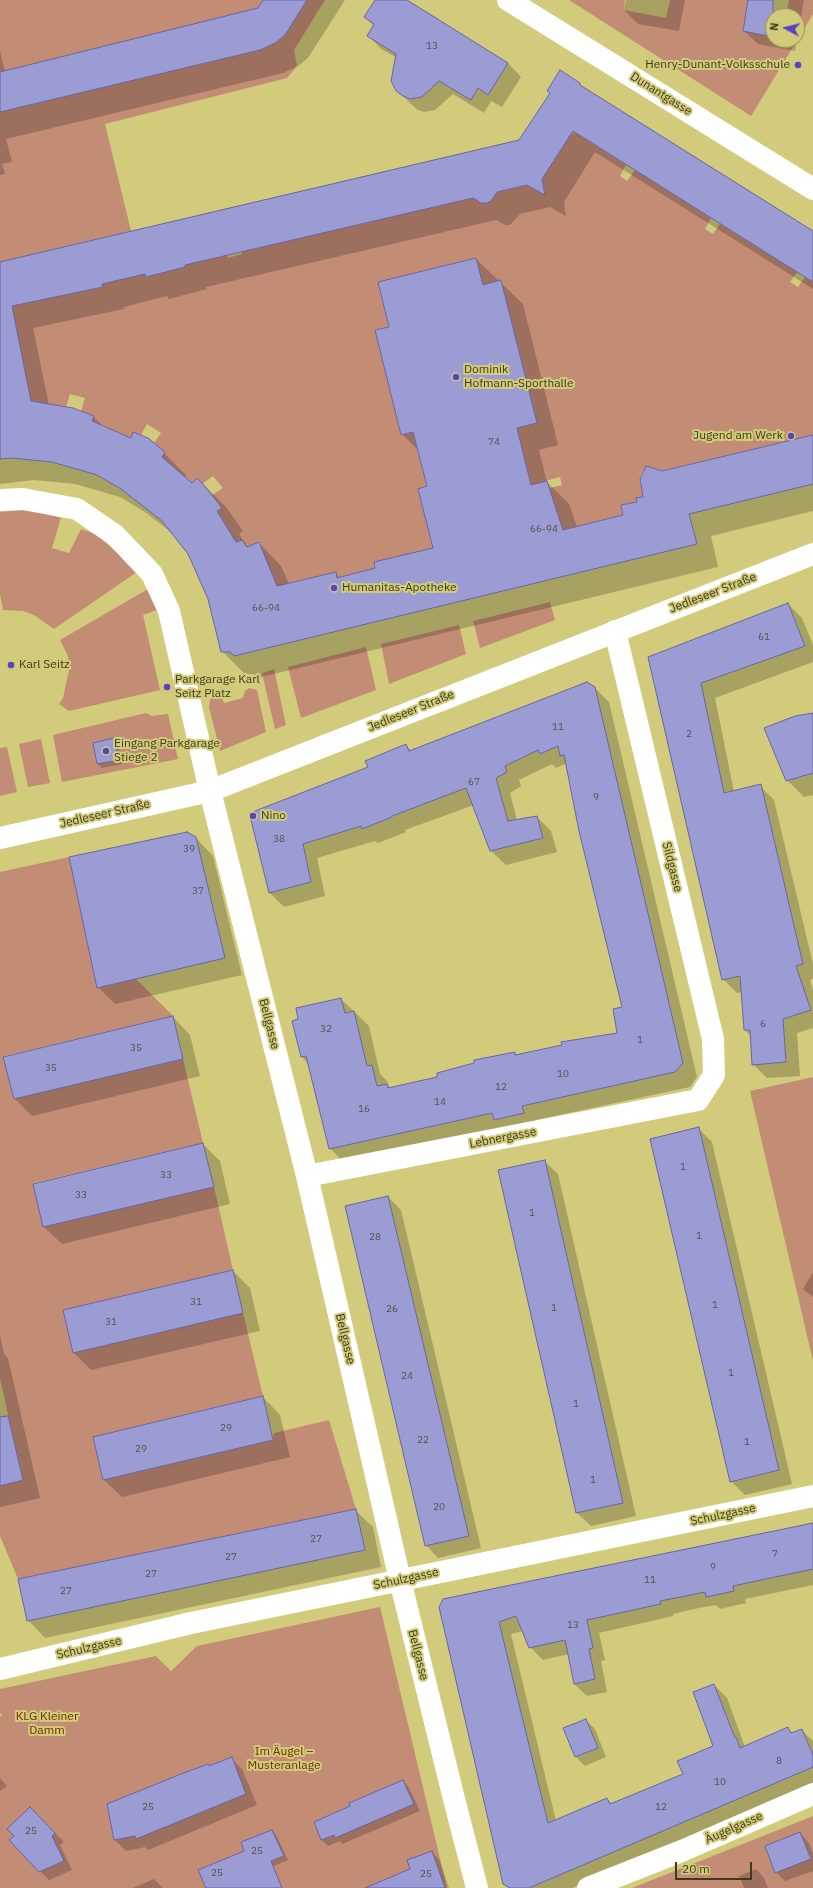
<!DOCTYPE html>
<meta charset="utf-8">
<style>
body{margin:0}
#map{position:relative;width:813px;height:1888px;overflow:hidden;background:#d1cb7b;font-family:"IBM Plex Sans",sans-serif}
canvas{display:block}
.north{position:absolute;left:765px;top:8px;width:40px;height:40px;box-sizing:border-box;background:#d1cb7b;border:1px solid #969154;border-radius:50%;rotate:277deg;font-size:11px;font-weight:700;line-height:16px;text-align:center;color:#3e3b1a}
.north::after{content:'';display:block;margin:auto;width:14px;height:18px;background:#5745bd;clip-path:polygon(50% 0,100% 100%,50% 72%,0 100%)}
.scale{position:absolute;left:675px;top:1862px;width:77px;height:18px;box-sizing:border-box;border:2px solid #3e3b1a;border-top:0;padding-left:5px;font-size:12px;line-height:14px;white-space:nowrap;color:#3e3b1a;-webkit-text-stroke:3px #d1cb7b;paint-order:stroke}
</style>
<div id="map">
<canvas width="813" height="1888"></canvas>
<div class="north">N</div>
<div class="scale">20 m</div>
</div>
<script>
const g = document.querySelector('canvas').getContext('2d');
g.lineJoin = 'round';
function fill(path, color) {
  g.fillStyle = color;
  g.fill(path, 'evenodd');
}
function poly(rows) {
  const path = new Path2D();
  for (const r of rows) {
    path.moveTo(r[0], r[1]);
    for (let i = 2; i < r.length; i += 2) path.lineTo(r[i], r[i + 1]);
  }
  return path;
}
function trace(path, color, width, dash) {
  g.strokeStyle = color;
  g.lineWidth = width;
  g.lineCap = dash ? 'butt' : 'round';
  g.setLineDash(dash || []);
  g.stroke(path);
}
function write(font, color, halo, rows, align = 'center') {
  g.font = font + ' "IBM Plex Sans",sans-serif';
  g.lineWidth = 4;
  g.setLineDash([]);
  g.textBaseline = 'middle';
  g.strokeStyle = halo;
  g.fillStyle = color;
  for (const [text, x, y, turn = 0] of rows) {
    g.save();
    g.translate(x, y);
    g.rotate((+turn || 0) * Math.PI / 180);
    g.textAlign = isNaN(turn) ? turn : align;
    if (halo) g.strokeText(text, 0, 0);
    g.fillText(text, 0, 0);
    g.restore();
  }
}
fill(poly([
 [0,0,263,0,258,8,0,72],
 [307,0,325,0,294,50,297,66,287,78,105,124,131,231,0,262,0,112,260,50,275,43,285,35],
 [569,0,625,0,624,10,666,18,670,0,748,0,743,31,773,37,773,40,797,40,797,16,786,16,789,0,813,0,813,14,751,116],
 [576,133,626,165,620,176,627,181,635,170,711,218,705,229,713,234,720,224,797,272,790,282,798,287,805,277,813,282,813,435,660,471,651,467,646,468,641,474,640,479,640,483,649,495,637,498,637,502,621,505,623,515,563,530,561,525,374,562,375,568,337,578,335,572,275,587,259,542,247,547,242,540,236,542,217,511,221,508,212,495,223,488,213,476,202,484,192,483,162,457,165,452,154,443,161,433,147,424,141,435,133,433,131,438,92,421,94,416,81,411,85,398,70,394,66,407,57,405,21,407,2,308,60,294,61,296,76,293,73,284,87,290,102,287,102,284,145,274,146,277,185,267,185,265,227,255,228,258,242,254,240,246,254,249,475,197,480,203,487,203,493,198,494,193,529,185,533,189,536,189,542,186,542,179,570,134],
 [476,258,483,285,501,280,537,423,517,428,531,485,560,477,562,485,426,519,418,489,427,486,413,432,401,435,375,330,389,327,378,283],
 [23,510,40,512,61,518,52,548,69,553,81,529,95,534,118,553,137,572,54,629,34,615,23,611,3,610,0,594,0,512],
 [148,589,157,610,143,615,160,690,69,711,59,704,63,698,69,670,68,656,60,640],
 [550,602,555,620,480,648,473,621],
 [459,625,466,654,389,684,381,644],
 [366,647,376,690,301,718,288,667],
 [274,669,286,725,275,729,262,673],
 [249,688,257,690,266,732,220,751,209,707,210,700,212,697,219,697,222,698,224,703,243,698,245,691],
 [146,713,152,716,168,714,178,759,62,782,53,735],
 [41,739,50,783,28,787,19,744],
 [7,747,17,792,0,796,0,748],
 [69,857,97,987,136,979,173,1016,4,1056,14,1099,183,1059,203,1143,33,1183,43,1227,214,1187,233,1270,63,1310,73,1353,243,1313,263,1396,93,1437,103,1480,273,1440,274,1433,329,1420,356,1509,18,1579,0,1536,0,1486,23,1480,0,1379,0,872],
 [813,1077,813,1361,750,1091],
 [380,1607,447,1888,0,1888,0,1717,2,1715,0,1713,0,1689,156,1656,171,1671,197,1646],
 [813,1816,813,1888,632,1888,690,1865]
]), '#c38c75');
fill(poly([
 [264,0,345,0,308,58,298,66,283,73,6,139,12,162,2,164,5,174,0,175,0,51,5,72,259,9],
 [376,0,405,0,508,63,521,77,502,107,491,101,484,113,453,94,435,110,424,112,418,110,411,104,397,90,397,58,381,49,368,35,374,26,365,17],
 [626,0,685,0,679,31,638,24,624,10],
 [750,0,804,0,795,51,758,44,744,31],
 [773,16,797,16,797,40,773,40],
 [580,84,585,89,813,232,813,289,595,152,564,202,566,216,550,207,520,214,510,225,505,225,496,220,206,287,207,289,169,299,167,296,124,307,124,309,33,328,49,405,94,417,104,427,164,453,186,475,185,478,192,485,203,484,226,507,243,531,239,534,248,547,259,543,281,566,289,584,335,573,340,578,377,569,435,549,428,487,419,451,402,434,390,327,476,259,523,304,558,445,539,450,547,482,569,504,577,527,625,515,644,497,662,472,813,436,813,511,711,536,718,567,257,678,253,674,245,674,222,651,209,599,189,554,173,534,145,512,120,497,75,484,34,480,0,484,0,264,520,141,550,93,548,91],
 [788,604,802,618,813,645,813,662,715,698,734,792,760,786,774,800,813,964,813,979,810,980,813,990,813,1028,797,1033,800,1076,767,1078,753,1064,751,1036,745,1030,743,992,737,993,723,979,649,657],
 [595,688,609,702,697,1077,690,1087,536,1120,537,1127,344,1163,330,1148,309,1065,302,1057,341,999,369,1026,380,1074,387,1081,390,1088,438,1078,514,1053,517,1056,619,1034,623,1008,567,763,556,768,552,764,519,780,521,786,510,793,517,820,537,817,551,831,557,852,506,865,491,851,474,805,405,830,406,832,378,843,375,841,317,858,325,896,284,907,270,893,252,820,369,768,406,746,412,751],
 [813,714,813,795,804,797,787,780],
 [114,739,118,744,122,764,102,768,98,764],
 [196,838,213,856,242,975,115,1004,98,987],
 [173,1017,190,1035,200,1076,32,1116,15,1099,5,1057],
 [699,1129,712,1142,792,1484,745,1495,731,1481],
 [203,1144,220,1161,230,1204,62,1244,44,1227,34,1184],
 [544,1161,558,1174,636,1516,591,1526,577,1513,499,1171],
 [388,1197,401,1210,481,1548,438,1558,426,1545],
 [233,1271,250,1288,260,1331,91,1370,74,1353,64,1311],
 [813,1272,813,1297,803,1289],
 [0,1335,4,1354,8,1358,40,1498,0,1507],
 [263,1397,280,1415,290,1457,122,1497,104,1480,94,1437],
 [355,1510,373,1527,381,1567,45,1638,28,1620],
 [813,1524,813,1585,745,1599,746,1603,720,1609,716,1605,699,1608,673,1614,673,1616,599,1633,605,1660,601,1661,607,1692,587,1696,574,1684,569,1654,543,1660,530,1647,523,1631,511,1634,556,1821,607,1799,612,1804,684,1775,714,1747,714,1685,727,1698,745,1747,788,1729,793,1734,801,1730,813,1741,813,1785,572,1888,508,1888,504,1884,440,1607],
 [586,1720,595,1729,606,1757,585,1766,576,1757,564,1729],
 [231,1758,242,1769,257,1805,148,1850,145,1847,126,1851,115,1840,209,1767],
 [0,1778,7,1786,0,1791],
 [403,1781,409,1788,420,1811,342,1844,340,1841,328,1846,322,1840,315,1823],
 [39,1817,64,1842,60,1845,72,1870,49,1880,40,1871],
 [272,1831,276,1835,288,1860,221,1888,246,1851],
 [800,1833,809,1843,813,1853,813,1871,785,1881,776,1872],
 [432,1852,439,1859,449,1888,364,1888,412,1869],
 [756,1869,764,1878,768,1888,744,1888,739,1876],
 [154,1879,163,1888,133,1888]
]), '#0003');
const building = poly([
 [263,0,307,0,285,35,275,43,260,50,0,112,0,72,258,8,263,0],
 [375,0,407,0,508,63,488,95,478,88,471,100,439,81,422,97,410,99,403,96,396,91,391,81,396,54,367,36,374,24,364,17,375,0],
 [748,0,773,0,773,37,743,31,748,0],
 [560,70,580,83,580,85,813,231,813,282,573,131,542,179,545,195,527,185,497,192,491,201,487,203,481,203,473,198,185,265,185,267,146,277,145,274,102,284,103,287,12,306,31,401,73,408,94,416,92,421,131,438,133,432,148,438,165,452,162,457,192,483,197,478,203,484,222,508,217,511,236,542,242,540,247,547,259,542,277,586,336,572,337,578,375,568,374,562,433,548,418,489,427,486,413,432,401,435,375,330,389,327,378,282,476,258,483,285,501,280,537,423,517,428,531,485,547,481,563,530,623,515,621,505,637,502,636,498,643,497,640,479,646,466,662,471,813,435,813,484,689,514,697,544,234,656,230,652,221,652,208,599,188,554,162,521,121,489,97,475,52,462,11,458,0,459,0,262,519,140,550,93,547,91,560,70],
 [788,603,805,646,701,683,724,793,761,784,803,964,796,966,811,1010,783,1019,786,1062,752,1065,750,1030,744,1030,740,976,722,980,648,657,788,603],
 [587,682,595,687,683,1063,675,1072,522,1106,524,1113,494,1120,492,1113,329,1149,306,1056,301,1057,292,1021,298,1019,296,1008,341,998,345,1013,354,1011,367,1066,372,1065,377,1086,387,1084,388,1088,437,1077,437,1073,474,1063,474,1060,515,1052,515,1055,562,1045,561,1042,617,1033,613,1009,622,1007,579,831,564,755,560,756,558,746,540,754,538,750,505,766,507,772,496,778,508,821,537,816,543,838,490,851,466,788,392,816,392,817,362,829,361,826,303,844,311,882,269,893,251,820,255,811,368,767,365,761,406,744,409,751,587,682],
 [813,713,813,773,786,781,764,728,795,716,813,713],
 [114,738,119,760,97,764,93,743,114,738],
 [187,832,196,837,225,958,97,988,69,857,187,832],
 [173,1016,183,1059,14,1099,3,1057,173,1016],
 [699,1127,779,1470,730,1482,650,1139,699,1127],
 [203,1143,214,1187,43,1227,33,1184,203,1143],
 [545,1160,623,1503,576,1513,498,1170,545,1160],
 [388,1196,469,1536,425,1546,345,1206,388,1196],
 [233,1270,243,1313,73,1353,63,1310,233,1270],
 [263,1396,273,1440,103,1480,93,1437,263,1396],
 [8,1416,23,1480,0,1486,0,1417,8,1416],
 [356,1509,365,1550,27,1621,18,1579,356,1509],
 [813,1523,813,1569,733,1586,734,1591,706,1597,705,1592,686,1596,660,1601,661,1604,587,1620,593,1648,589,1649,595,1679,574,1684,565,1640,529,1648,516,1616,499,1622,548,1823,607,1798,610,1804,683,1774,677,1761,713,1746,693,1692,714,1684,735,1738,736,1737,740,1748,788,1727,791,1733,802,1729,813,1755,813,1767,529,1888,510,1888,503,1884,439,1607,443,1599,813,1523],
 [586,1719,598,1748,575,1757,563,1728,586,1719],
 [232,1757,246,1794,136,1839,135,1836,114,1840,107,1804,181,1774,208,1764,209,1766,232,1757],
 [403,1780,414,1804,335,1838,334,1835,321,1840,314,1822,350,1806,349,1803,403,1780],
 [30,1807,55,1833,52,1836,64,1861,39,1872,9,1840,14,1836,7,1829,30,1807],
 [272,1830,284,1856,271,1861,282,1888,206,1888,198,1870,244,1851,241,1842,272,1830],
 [800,1832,811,1859,775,1873,765,1846,800,1832],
 [432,1851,445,1888,365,1888,410,1869,407,1860,432,1851]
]);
fill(building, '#9c9cd5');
trace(building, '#6764a6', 1);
trace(poly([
 [508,0,813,189],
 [0,500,23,499,77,509,115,535,152,574,169,611,210,791,307,1176,400,1580,454,1799,477,1888],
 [0,838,210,791,813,554],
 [307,1176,698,1100,714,1075,713,1039,615,631],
 [0,1669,191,1623,813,1496],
 [588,1888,684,1850,813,1794]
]), '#fff', 22);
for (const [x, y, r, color] of [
 [798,65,4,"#5745bd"],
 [456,377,4,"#5745bd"],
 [791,436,4,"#5745bd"],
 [334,588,4,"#5745bd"],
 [11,665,4,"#5745bd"],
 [167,687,4,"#5745bd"],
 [106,751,4,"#5745bd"],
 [253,816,4,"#5745bd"]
]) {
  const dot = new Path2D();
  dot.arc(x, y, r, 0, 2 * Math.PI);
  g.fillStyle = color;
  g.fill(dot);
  trace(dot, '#d1cb7b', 1.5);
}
write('10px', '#565349', null, [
 ["13",432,46],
 ["74",494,442],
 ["66-94",544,529],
 ["66-94",266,608],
 ["61",764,637],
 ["11",558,727],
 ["2",689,734],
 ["67",474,782],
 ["9",596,797],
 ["38",279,839],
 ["39",189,849],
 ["37",198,891],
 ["6",763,1024],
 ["32",326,1029],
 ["1",640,1040],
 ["35",136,1048],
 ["35",51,1068],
 ["10",563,1074],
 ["12",501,1087],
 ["14",440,1102],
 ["16",364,1109],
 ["1",683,1167],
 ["33",166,1175],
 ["33",81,1195],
 ["1",532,1213],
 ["1",699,1236],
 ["28",375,1237],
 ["31",196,1302],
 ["1",715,1305],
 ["1",554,1308],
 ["26",392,1309],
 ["31",111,1322],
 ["1",731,1373],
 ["24",407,1376],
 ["1",576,1404],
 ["29",226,1428],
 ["22",423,1440],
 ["1",747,1442],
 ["29",141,1449],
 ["1",593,1480],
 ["20",439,1507],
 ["27",316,1539],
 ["7",775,1554],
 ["27",231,1557],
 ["9",713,1567],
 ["27",151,1574],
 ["11",650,1580],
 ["27",66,1591],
 ["13",573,1625],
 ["8",779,1761],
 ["10",720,1782],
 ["25",148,1807],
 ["12",661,1807],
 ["25",31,1831],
 ["25",257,1851],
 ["25",217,1873],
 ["25",426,1874]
]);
write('12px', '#3e3b1a', '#d1cb7b', [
 ["Henry-Dunant-Volksschule",790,65,"right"],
 ["Dominik",464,370],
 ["Hofmann-Sporthalle",464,384],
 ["Jugend am Werk",783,436,"right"],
 ["Humanitas-Apotheke",342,588],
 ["Karl Seitz",19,665],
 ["Parkgarage Karl",175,680],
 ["Seitz Platz",175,694],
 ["Eingang Parkgarage",114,744],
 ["Stiege 2",114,758],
 ["Nino",261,816]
], 'left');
write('12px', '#3e3b1a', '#d1cb7b', [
 ["Dunantgasse",661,94,32],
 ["Jedleseer Straße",713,593,-21],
 ["Jedleseer Straße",411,711,-22],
 ["Jedleseer Straße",105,814,-13],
 ["Sildgasse",672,867,76],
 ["Bellgasse",269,1024,76],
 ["Lebnergasse",503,1138,-11],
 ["Bellgasse",345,1339,77],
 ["Schulzgasse",723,1515,-12],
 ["Schulzgasse",406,1579,-12],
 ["Schulzgasse",89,1648,-13],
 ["Bellgasse",418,1655,76],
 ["Äugelgasse",734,1828,-24]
]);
write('12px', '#732b01', '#d1cb7b', [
 ["KLG Kleiner",47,1717],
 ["Damm",47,1731],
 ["Im Äugel –",284,1752],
 ["Musteranlage",284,1766]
]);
</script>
